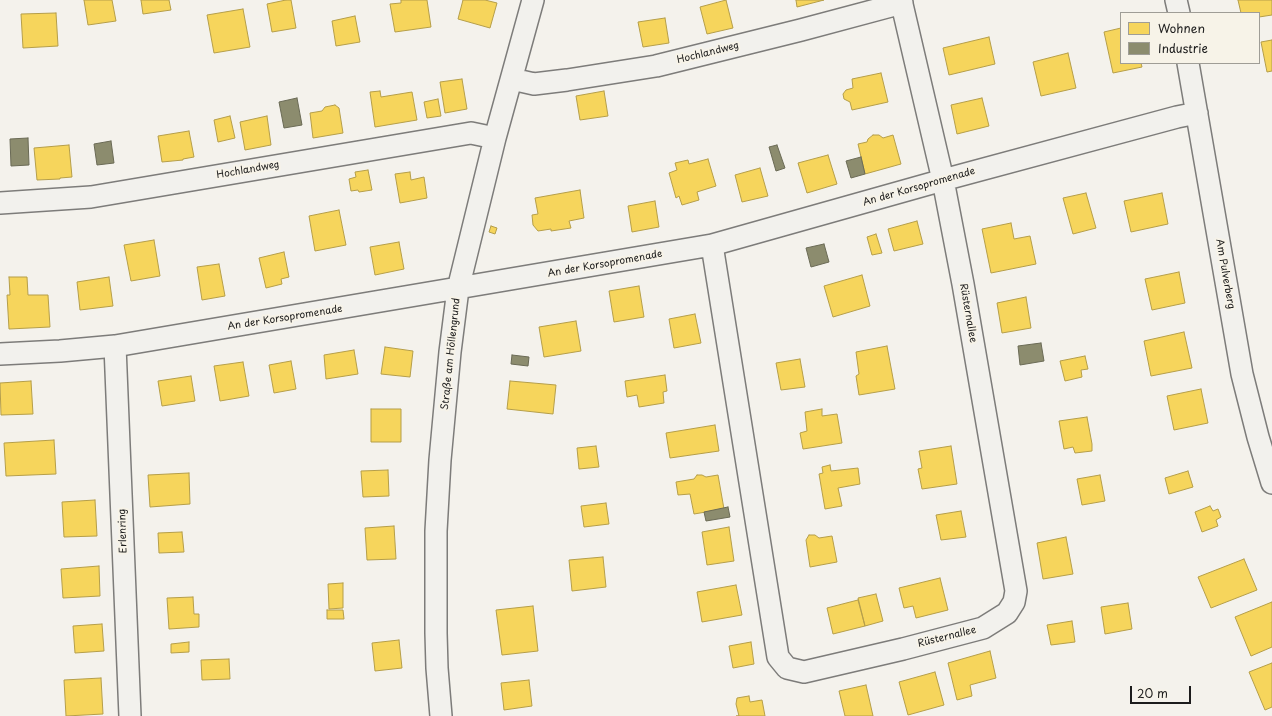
<!DOCTYPE html>
<meta charset="utf-8">
<style>
body{margin:0}
#map{position:relative;width:1272px;height:716px;overflow:hidden;background:#f4f2ec;font-family:"Playpen Sans",sans-serif}
canvas{display:block}
.legend{position:absolute;left:1120px;top:12px;width:140px;height:52px;box-sizing:border-box;background:#f7f3e8;border:1px solid #9f9d96;margin:0;padding:5px 7px;list-style:none;font-size:12px;color:#1c1c1c}
.legend li{display:flex;align-items:center;gap:8px;height:20px}
.legend b{width:20px;border:1px solid #9f9d96}
.scale{position:absolute;left:1130px;top:686px;width:61px;height:18px;box-sizing:border-box;border:2px solid #1c1c1c;border-top:0;padding-left:5px;font-size:12px;line-height:14px;white-space:nowrap;color:#1c1c1c;-webkit-text-stroke:3px #f7f3e8;paint-order:stroke}
</style>
<div id="map">
<canvas width="1272" height="716"></canvas>
<ul class="legend">
<li><b style="height:11px;background:#f6d55c"></b>Wohnen</li>
<li><b style="height:11px;background:#8c8c6e"></b>Industrie</li>
</ul>
<div class="scale">20 m</div>
</div>
<script>
const g = document.querySelector('canvas').getContext('2d');
g.lineJoin = 'round';
function fill(path, color) {
  g.fillStyle = color;
  g.fill(path, 'evenodd');
}
function poly(rows) {
  const path = new Path2D();
  for (const r of rows) {
    path.moveTo(r[0], r[1]);
    for (let i = 2; i < r.length; i += 2) path.lineTo(r[i], r[i + 1]);
  }
  return path;
}
function trace(path, color, width, dash) {
  g.strokeStyle = color;
  g.lineWidth = width;
  g.lineCap = dash ? 'butt' : 'round';
  g.setLineDash(dash || []);
  g.stroke(path);
}
function write(font, color, halo, rows, align = 'center') {
  g.font = font + ' "Playpen Sans",sans-serif';
  g.lineWidth = 4;
  g.setLineDash([]);
  g.textBaseline = 'middle';
  g.strokeStyle = halo;
  g.fillStyle = color;
  for (const [text, x, y, turn = 0] of rows) {
    g.save();
    g.translate(x, y);
    g.rotate((+turn || 0) * Math.PI / 180);
    g.textAlign = isNaN(turn) ? turn : align;
    if (halo) g.strokeText(text, 0, 0);
    g.fillText(text, 0, 0);
    g.restore();
  }
}
const homes = poly([
 [84,0,112,0,116,21,88,25,84,0],
 [141,0,169,0,171,10,143,14,141,0],
 [286,0,291,0,296,28,272,32,267,4,286,0],
 [401,0,427,0,431,27,395,32,390,4,401,3,401,0],
 [463,0,485,0,497,3,490,28,458,19,463,0],
 [726,0,733,28,707,34,700,7,726,0],
 [796,0,824,0,797,7,796,0],
 [1238,0,1272,0,1272,15,1259,17,1259,13,1241,13,1238,0],
 [243,9,250,47,214,53,207,15,243,9],
 [56,13,58,46,23,48,21,14,56,13],
 [355,16,360,42,336,46,332,21,355,16],
 [665,18,669,43,643,47,638,22,665,18],
 [1121,28,1121,63,1141,63,1142,67,1113,73,1104,32,1121,28],
 [989,37,995,64,949,75,943,48,989,37],
 [1272,40,1272,71,1267,72,1261,42,1272,40],
 [1068,53,1076,88,1041,96,1033,62,1068,53],
 [881,73,888,102,852,110,850,102,844,99,843,94,846,90,853,88,852,79,881,73],
 [462,79,467,109,445,113,440,82,462,79],
 [380,91,381,97,412,92,417,120,375,127,370,92,380,91],
 [604,91,608,116,580,120,576,96,604,91],
 [982,98,989,126,957,134,951,105,982,98],
 [438,99,441,116,427,118,424,102,438,99],
 [335,105,339,108,343,133,313,138,310,113,322,111,325,107,335,105],
 [230,116,235,138,218,142,214,120,230,116],
 [267,116,271,145,245,150,240,122,267,116],
 [189,131,194,157,183,159,183,160,162,162,158,136,189,131],
 [873,135,879,135,883,138,893,135,901,164,865,174,858,144,867,142,868,139,873,135],
 [69,145,72,177,60,178,60,179,37,180,34,148,69,145],
 [828,155,837,184,807,193,798,163,828,155],
 [708,159,716,186,697,192,699,200,682,205,679,196,676,198,669,173,677,170,675,163,688,160,689,164,708,159],
 [760,168,768,196,742,202,735,175,760,168],
 [368,170,372,190,359,192,358,190,351,191,349,179,356,177,355,172,368,170],
 [410,172,411,180,424,177,427,198,400,203,395,174,410,172],
 [580,190,584,218,569,221,571,228,551,231,551,229,538,231,533,225,532,215,538,214,535,198,580,190],
 [1086,193,1096,228,1073,234,1063,198,1086,193],
 [1162,193,1168,224,1131,232,1124,201,1162,193],
 [655,201,659,227,632,232,628,206,655,201],
 [339,210,346,245,315,251,309,216,339,210],
 [917,221,923,244,894,251,888,229,917,221],
 [1011,223,1014,239,1030,236,1036,264,991,273,982,229,1011,223],
 [491,226,497,228,495,234,489,232,491,226],
 [876,234,882,253,872,255,867,237,876,234],
 [154,240,160,276,131,281,124,245,154,240],
 [399,242,404,269,375,275,370,247,399,242],
 [284,252,289,277,281,279,282,284,266,288,259,258,284,252],
 [219,264,225,296,202,300,197,267,219,264],
 [1179,272,1185,303,1152,310,1145,279,1179,272],
 [862,275,870,306,833,317,824,286,862,275],
 [9,277,27,277,28,295,48,295,50,327,9,329,7,295,10,295,9,277],
 [109,277,113,306,80,310,77,282,109,277],
 [639,286,644,317,614,322,609,291,639,286],
 [1026,297,1031,328,1002,333,997,303,1026,297],
 [695,314,701,343,674,348,669,319,695,314],
 [576,321,581,351,544,357,539,327,576,321],
 [1184,332,1192,368,1151,376,1144,341,1184,332],
 [887,346,895,389,859,395,856,376,859,374,856,352,887,346],
 [385,347,413,351,410,377,381,374,385,347],
 [354,350,358,374,326,379,324,355,354,350],
 [1085,356,1088,369,1081,370,1082,377,1065,381,1060,361,1085,356],
 [800,359,805,387,781,390,776,363,800,359],
 [291,361,296,389,274,393,269,365,291,361],
 [243,362,249,396,220,401,214,366,243,362],
 [665,375,667,391,663,392,664,403,639,407,637,395,627,397,625,381,665,375],
 [191,376,195,401,162,406,158,381,191,376],
 [31,381,33,414,1,415,0,383,31,381],
 [510,381,556,385,553,414,507,409,510,381],
 [1201,389,1208,423,1174,430,1167,396,1201,389],
 [371,409,401,409,401,442,371,442,371,409],
 [822,409,822,416,837,414,842,443,803,449,800,433,807,431,805,412,822,409],
 [1087,417,1092,444,1092,451,1075,453,1073,447,1064,449,1059,421,1087,417],
 [715,425,719,451,670,458,666,433,715,425],
 [54,440,56,474,6,476,4,443,54,440],
 [596,446,599,467,579,469,577,448,596,446],
 [951,446,957,484,922,489,918,469,922,468,919,451,951,446],
 [830,465,831,471,858,468,860,484,838,488,842,506,825,509,819,474,823,473,822,467,830,465],
 [388,470,389,496,363,497,361,471,388,470],
 [1188,471,1193,487,1169,494,1165,478,1188,471],
 [189,473,190,504,150,507,148,475,189,473],
 [697,475,702,475,706,477,718,475,724,509,694,514,690,494,678,495,676,482,694,479,697,475],
 [1100,475,1105,501,1082,505,1077,479,1100,475],
 [95,500,97,536,64,537,62,502,95,500],
 [606,503,609,524,584,527,581,506,606,503],
 [1210,506,1213,511,1218,509,1221,517,1216,520,1218,526,1202,532,1195,512,1210,506],
 [961,511,966,537,941,540,936,515,961,511],
 [394,526,396,559,367,560,365,528,394,526],
 [729,527,734,561,707,565,702,532,729,527],
 [182,532,184,552,159,553,158,533,182,532],
 [809,535,815,535,819,538,832,536,837,562,810,567,806,540,809,535],
 [1066,537,1073,574,1043,579,1037,543,1066,537],
 [603,557,606,587,572,591,569,560,603,557],
 [1244,559,1257,590,1211,608,1198,577,1244,559],
 [99,566,100,596,63,598,61,569,99,566],
 [940,578,948,610,916,618,913,606,904,608,899,588,940,578],
 [343,583,343,608,329,609,328,584,343,583],
 [736,585,742,615,702,622,697,592,736,585],
 [876,594,883,621,865,626,858,598,876,594],
 [193,597,194,614,199,614,199,627,169,629,167,598,193,597],
 [858,600,865,626,833,634,827,608,858,600],
 [1272,602,1272,647,1251,656,1235,617,1272,602],
 [1128,603,1132,629,1105,634,1101,607,1128,603],
 [533,606,538,651,502,655,496,610,533,606],
 [327,610,343,610,344,619,327,619,327,610],
 [1072,621,1075,642,1051,645,1047,625,1072,621],
 [102,624,104,651,75,653,73,626,102,624],
 [399,640,402,668,375,671,372,643,399,640],
 [189,642,189,652,171,653,171,644,189,642],
 [751,642,754,664,733,668,729,646,751,642],
 [990,651,996,678,970,685,972,696,957,700,948,663,990,651],
 [229,659,230,679,202,680,201,660,229,659],
 [1272,663,1272,707,1265,710,1249,672,1272,663],
 [935,672,944,705,908,715,899,682,935,672],
 [101,678,103,714,66,716,64,680,101,678],
 [529,680,532,706,504,710,501,683,529,680],
 [866,685,873,716,845,716,839,691,866,685],
 [749,696,750,702,762,700,765,716,736,716,739,716,736,704,737,698,749,696]
]);
fill(homes, '#f6d55c');
trace(homes, '#b59e49', 1);
const industry = poly([
 [297,98,302,125,284,128,279,102,297,98],
 [28,138,29,165,11,166,10,139,28,138],
 [111,141,114,163,97,165,94,144,111,141],
 [777,145,785,168,776,171,769,147,777,145],
 [861,157,865,174,851,178,846,161,861,157],
 [824,244,829,262,811,267,806,248,824,244],
 [1041,343,1044,361,1020,365,1018,346,1041,343],
 [512,355,529,357,528,366,511,364,512,355],
 [728,507,730,517,706,521,704,512,728,507]
]);
fill(industry, '#8c8c6e');
trace(industry, '#6a6a55', 1);
const street = poly([
 [1176,0,1179,13],
 [1188,63,1242,374,1258,437,1272,483],
 [512,79,534,84,567,80,656,66,801,30,902,3],
 [0,203,91,197,471,133,495,138],
 [712,245,778,657,787,668,804,672,903,649,983,628,1007,613,1014,602,1016,591,963,284,943,180,901,0],
 [115,346,130,716],
 [0,354,60,351,115,346,712,245,943,180,1177,117,1197,113],
 [441,716,437,668,436,633,436,531,440,460,450,352,458,289,495,138,533,0]
]);
trace(street, '#7d7c7a', 24);
trace(street, '#f2f1ed', 21);
write('10px', '#1c1c1c', '#f7f3e8', [
 ["Hochlandweg",708,53,-14],
 ["Hochlandweg",248,170,-10],
 ["An der Korsopromenade",919,187,-16],
 ["An der Korsopromenade",605,264,-10],
 ["Am Pulverberg",1225,274,80],
 ["Rüsternallee",968,313,80],
 ["An der Korsopromenade",285,318,-9],
 ["Straße am Höllengrund",451,354,-84],
 ["Erlenring",123,531,-92],
 ["Rüsternallee",947,637,-14]
]);
</script>
